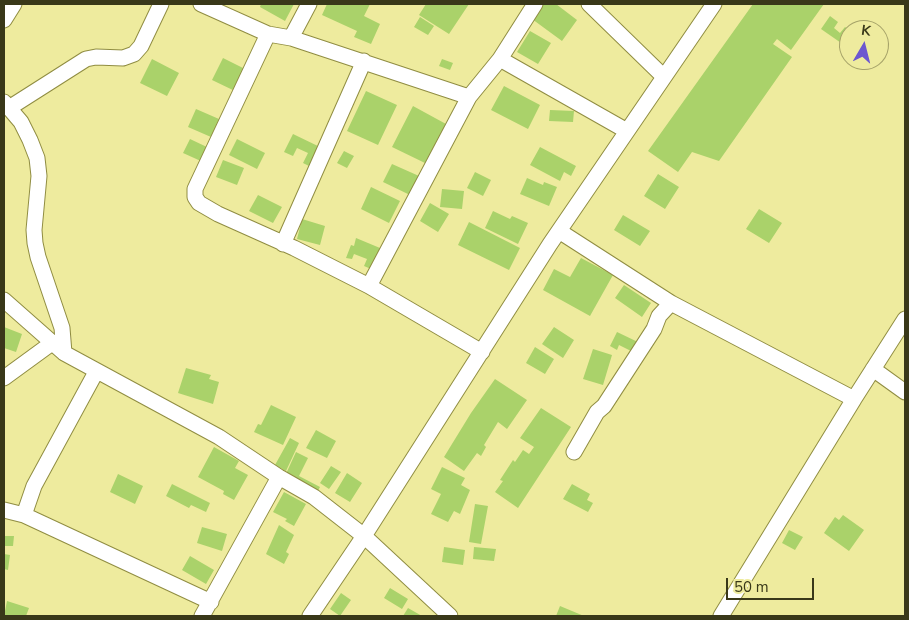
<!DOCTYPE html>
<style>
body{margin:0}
#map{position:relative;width:909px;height:620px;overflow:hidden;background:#eeeb9e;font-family:"Nunito Sans",sans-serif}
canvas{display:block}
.frame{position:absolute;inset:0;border:5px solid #393819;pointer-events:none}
.north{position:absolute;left:839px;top:20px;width:50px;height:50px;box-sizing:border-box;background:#eeeb9e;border:1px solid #a6a369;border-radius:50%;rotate:8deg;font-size:14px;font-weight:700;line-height:20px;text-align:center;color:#393819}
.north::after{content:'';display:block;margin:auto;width:18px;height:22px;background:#6c57d0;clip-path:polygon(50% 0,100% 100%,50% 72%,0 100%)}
.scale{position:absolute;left:726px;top:578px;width:88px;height:22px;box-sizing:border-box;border:2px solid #393819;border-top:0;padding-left:6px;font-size:15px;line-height:18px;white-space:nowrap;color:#393819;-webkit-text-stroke:4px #eeeb9e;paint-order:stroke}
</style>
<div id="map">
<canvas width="909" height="620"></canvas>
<div class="frame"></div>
<div class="north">K</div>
<div class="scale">50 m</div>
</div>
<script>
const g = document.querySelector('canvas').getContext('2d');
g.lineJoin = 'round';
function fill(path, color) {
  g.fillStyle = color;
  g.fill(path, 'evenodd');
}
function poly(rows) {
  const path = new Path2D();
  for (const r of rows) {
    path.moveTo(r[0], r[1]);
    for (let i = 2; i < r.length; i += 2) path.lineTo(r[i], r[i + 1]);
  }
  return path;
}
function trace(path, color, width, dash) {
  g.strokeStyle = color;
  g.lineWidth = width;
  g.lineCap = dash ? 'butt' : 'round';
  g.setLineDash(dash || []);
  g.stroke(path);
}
fill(poly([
 [261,4,294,4,285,21,260,7],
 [327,4,370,4,364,16,380,24,371,44,354,37,357,31,322,15],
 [426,4,469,4,449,34,419,15],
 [544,4,556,4,577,20,562,41,532,19],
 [753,4,824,4,791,50,777,39,773,44,792,57,719,161,692,152,678,172,648,151],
 [830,16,838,22,834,28,840,33,845,27,849,30,849,38,844,45,821,29],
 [420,17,434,26,428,35,414,27],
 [530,31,551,43,538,64,517,52],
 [223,58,247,70,237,92,212,80],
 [152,59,179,73,167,96,140,83],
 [442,59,453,63,450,70,439,66],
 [504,86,540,105,528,129,491,110],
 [366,91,397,105,378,145,347,131],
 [413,106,446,124,425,163,392,147],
 [196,109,219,119,211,137,188,127],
 [550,110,574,111,573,122,549,121],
 [293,134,322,148,313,168,303,163,308,153,297,148,293,156,284,152],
 [190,139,209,148,203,162,183,153],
 [237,139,265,153,257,169,229,155],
 [540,147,576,166,571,176,564,172,560,181,530,165],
 [344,151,354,156,347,168,337,163],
 [223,160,244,168,237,185,216,177],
 [392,164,419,176,410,195,383,182],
 [475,172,491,180,483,196,467,188],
 [658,174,679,187,665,209,644,196],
 [527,178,543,185,544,182,557,187,549,206,520,194],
 [371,187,400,201,389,223,361,209],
 [442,189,464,191,462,209,440,207],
 [258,195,282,207,273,223,249,211],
 [430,203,449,214,438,232,420,221],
 [759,209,782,223,769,243,746,229],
 [493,211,510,219,512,216,528,223,518,244,485,228],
 [623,215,650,231,640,246,614,230],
 [302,219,325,226,320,245,297,239],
 [469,222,520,248,509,270,458,245],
 [356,238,380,248,371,269,364,266,367,259,354,254,352,259,346,258,351,245,354,246],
 [581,258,613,275,590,316,543,290,554,269,570,277],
 [624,285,651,303,642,317,615,298],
 [4,327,22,334,16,352,4,348],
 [554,327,574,340,563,358,542,344],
 [617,332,640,343,635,353,619,345,617,350,610,346],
 [535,347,554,359,545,374,526,363],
 [593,349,612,355,603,385,583,379],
 [186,368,211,375,209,379,219,382,213,404,178,393],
 [495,379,527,400,507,429,498,422,484,445,486,447,481,456,477,453,464,471,444,457,471,413],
 [271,405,296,417,283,445,254,432,258,424,261,425],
 [541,408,571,427,518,508,495,492,503,481,500,480,513,460,515,462,523,450,529,454,534,447,520,438],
 [316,430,336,441,327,458,306,448],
 [290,438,299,443,286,471,275,465],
 [214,447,239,461,235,468,248,475,234,500,223,494,224,491,198,477],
 [296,452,308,458,299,476,320,487,315,496,284,478],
 [331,466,341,472,329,489,320,483],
 [442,467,465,478,461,485,470,490,460,514,454,511,448,522,431,514,441,494,431,489],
 [347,473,362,483,350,502,335,493],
 [118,474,143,486,135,504,110,492],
 [172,484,210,503,206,512,191,505,189,508,166,496],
 [572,484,590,494,587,500,593,503,588,512,563,499],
 [284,492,306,504,294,526,285,521,287,519,273,512],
 [475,504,488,506,481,544,469,542],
 [843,515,864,530,849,551,824,533,835,517,839,520],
 [279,525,294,535,286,552,289,554,284,564,266,554],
 [202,527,227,534,222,551,197,543],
 [789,530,803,537,795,550,782,543],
 [4,536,14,536,13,546,4,546],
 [444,547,465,550,463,565,442,562],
 [474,547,496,549,494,561,473,559],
 [4,554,10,555,8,570,4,569],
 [190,556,214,570,206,584,182,570],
 [390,588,408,599,402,609,384,598],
 [341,593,351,600,340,616,330,609],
 [7,601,29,608,26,616,4,616],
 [560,606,584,616,556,616],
 [408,608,422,616,403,616]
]), '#aad26a');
const minor = poly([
 [201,4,268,34,291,38,469,97],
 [589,4,664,77],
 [4,20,14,4],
 [268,34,195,189,195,197,199,203,218,214,294,248,369,286,482,352],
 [291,38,309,4],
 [500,59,627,131],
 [4,102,21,122,30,140,37,158,39,176,34,230,35,243,38,257,62,328,64,353],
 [9,108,86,59,96,57,123,58,134,54,141,46,161,4],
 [559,231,671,303,659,316,654,329,604,406,597,412,574,452],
 [283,244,364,61],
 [369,286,469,97,500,59,535,4],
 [4,300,64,353,219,437,279,477,314,497,364,536,450,616],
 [671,303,854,399,905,319],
 [873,369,905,392],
 [4,378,52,343],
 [4,510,24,515,211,602],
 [24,515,34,486,96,372],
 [202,616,279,477],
 [310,616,364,536,550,244,714,4],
 [721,616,854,399]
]);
trace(minor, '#908d42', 17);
trace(minor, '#fff', 15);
</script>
